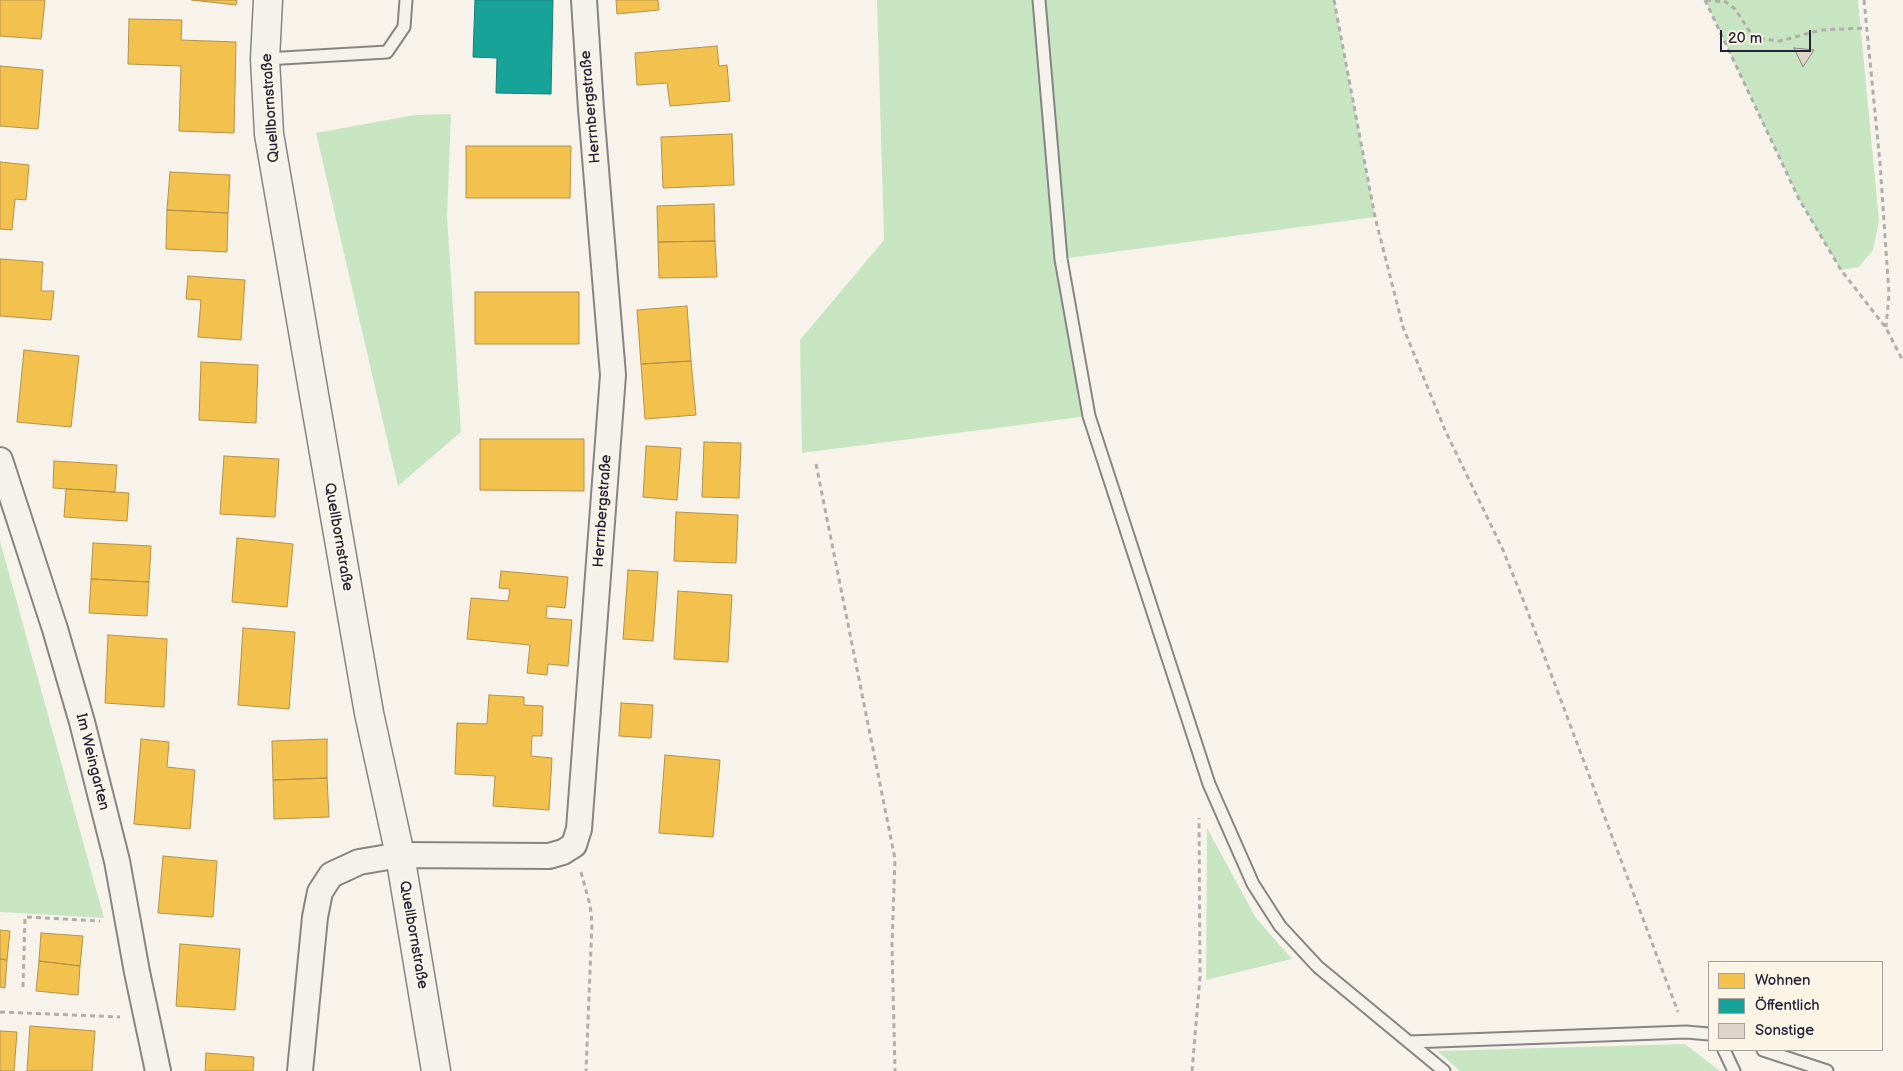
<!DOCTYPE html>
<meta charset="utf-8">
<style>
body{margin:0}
#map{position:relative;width:1903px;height:1071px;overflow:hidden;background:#f7f3ea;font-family:"Balsamiq Sans",sans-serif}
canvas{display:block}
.legend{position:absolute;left:1708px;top:961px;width:175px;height:90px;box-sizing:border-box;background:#fcf5e5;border:1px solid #a5a1a1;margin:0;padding:6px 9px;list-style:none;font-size:15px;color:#22223b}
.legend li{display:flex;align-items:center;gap:10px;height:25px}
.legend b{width:25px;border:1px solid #a5a1a1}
.scale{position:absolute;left:1720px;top:30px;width:91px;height:22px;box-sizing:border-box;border:2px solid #22223b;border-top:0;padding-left:6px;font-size:15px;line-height:18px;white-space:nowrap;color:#22223b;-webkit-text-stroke:4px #fcf5e5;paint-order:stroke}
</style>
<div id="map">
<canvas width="1903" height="1071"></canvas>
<ul class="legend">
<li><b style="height:14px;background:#f2c14e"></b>Wohnen</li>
<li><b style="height:14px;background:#17a398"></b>Öffentlich</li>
<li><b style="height:14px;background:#dfd4ca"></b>Sonstige</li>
</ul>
<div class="scale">20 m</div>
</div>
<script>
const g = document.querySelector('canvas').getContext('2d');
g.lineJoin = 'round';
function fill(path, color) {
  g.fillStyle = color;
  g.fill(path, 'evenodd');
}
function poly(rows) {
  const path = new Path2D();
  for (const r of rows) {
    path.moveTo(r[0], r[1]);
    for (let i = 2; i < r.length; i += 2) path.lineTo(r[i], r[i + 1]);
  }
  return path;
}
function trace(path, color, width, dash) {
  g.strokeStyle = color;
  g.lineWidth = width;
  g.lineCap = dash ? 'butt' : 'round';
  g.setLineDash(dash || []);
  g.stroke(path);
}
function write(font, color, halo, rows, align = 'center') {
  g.font = font + ' "Balsamiq Sans",sans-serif';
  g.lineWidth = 5;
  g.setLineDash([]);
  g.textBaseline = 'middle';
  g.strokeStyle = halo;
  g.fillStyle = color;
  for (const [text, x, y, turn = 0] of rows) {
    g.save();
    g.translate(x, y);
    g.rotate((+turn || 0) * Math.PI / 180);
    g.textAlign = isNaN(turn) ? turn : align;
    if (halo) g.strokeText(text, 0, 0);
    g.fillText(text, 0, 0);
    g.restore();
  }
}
fill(poly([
 [877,0,1334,0,1375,217,1061,259,1089,416,802,453,800,340,884,240],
 [1705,0,1858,0,1879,221,1873,250,1859,267,1841,270,1799,199],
 [451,114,447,216,461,432,398,486,316,133,415,115],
 [0,541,104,918,0,912],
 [1207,828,1256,918,1292,959,1206,980],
 [1685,1044,1720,1071,1460,1071,1437,1051]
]), '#c8e5c1');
const homes = poly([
 [0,0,45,0,41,39,0,36,0,0],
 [192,0,237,0,236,5,192,0],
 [616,0,658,0,659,10,617,14,616,0],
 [129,19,182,20,181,40,236,42,234,133,179,131,181,66,128,64,129,19],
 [717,46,719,66,727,65,730,101,670,106,667,83,637,85,635,53,717,46],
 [0,66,43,70,38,129,0,126,0,66],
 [732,134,734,185,663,188,661,137,732,134],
 [466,146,571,146,570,198,466,198,466,146],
 [0,162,29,165,26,200,15,199,12,230,0,229,0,162],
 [170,172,230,175,228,213,167,210,170,172],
 [714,204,715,241,658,242,657,206,714,204],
 [167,210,228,213,227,252,166,249,167,210],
 [715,241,717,277,659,278,658,242,715,241],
 [0,259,43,262,41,291,54,291,51,320,0,316,0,259],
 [188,276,245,280,241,340,198,337,201,300,186,299,188,276],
 [475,292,579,292,579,344,475,344,475,292],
 [687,306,691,361,641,364,637,310,687,306],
 [24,350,79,356,71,427,17,422,24,350],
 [691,361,696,415,645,419,641,364,691,361],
 [201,362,258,365,256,423,199,420,201,362],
 [480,439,584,439,584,491,480,490,480,439],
 [704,442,741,443,739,498,702,497,704,442],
 [646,446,681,448,677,500,643,497,646,446],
 [224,456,279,459,275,517,220,514,224,456],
 [54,461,117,465,115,492,53,488,54,461],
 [66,489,129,493,127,521,64,517,66,489],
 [676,512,738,515,736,563,674,561,676,512],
 [237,538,293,544,287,607,232,602,237,538],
 [93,543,151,546,149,582,91,579,93,543],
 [628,570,658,572,653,641,623,639,628,570],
 [501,571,568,577,565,608,547,606,546,618,572,620,568,666,548,664,547,675,527,673,530,645,467,639,471,598,508,601,510,589,499,588,501,571],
 [91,579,149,582,147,616,89,613,91,579],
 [678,591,732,595,728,662,674,659,678,591],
 [243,628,295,632,289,709,238,705,243,628],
 [108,635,167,639,164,707,105,703,108,635],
 [489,695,524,697,524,705,543,706,542,736,532,736,531,756,552,758,549,810,493,806,495,776,455,774,457,723,487,724,489,695],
 [621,703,653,705,651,738,619,736,621,703],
 [141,739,169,742,167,767,195,770,190,829,134,824,141,739],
 [327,739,327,778,273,780,272,741,327,739],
 [665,755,720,760,713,837,659,833,665,755],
 [327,778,329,817,274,819,273,780,327,778],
 [163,856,217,861,213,917,158,913,163,856],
 [0,930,10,931,7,960,0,959,0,930],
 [41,933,83,936,80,966,39,961,41,933],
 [180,944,240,949,235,1010,176,1006,180,944],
 [0,959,7,960,5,988,0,987,0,959],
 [39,961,80,966,78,995,36,991,39,961],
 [30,1026,95,1031,92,1071,27,1071,30,1026],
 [0,1031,17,1032,14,1071,0,1071,0,1031],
 [206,1053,254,1057,253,1071,205,1071,206,1053]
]);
fill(homes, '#f2c14e');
trace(homes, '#b49148', 1);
const public = poly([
 [475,0,553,0,551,94,496,93,497,58,473,57,475,0]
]);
fill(public, '#17a398');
trace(public, '#1a7c7c', 1);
const building = poly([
 [1794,48,1814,50,1803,67,1794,48]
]);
fill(building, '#dfd4ca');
trace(building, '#868485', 1);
const lane = poly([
 [1039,0,1061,259,1089,416,1209,784,1253,884,1280,926,1318,967,1444,1071],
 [265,59,387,52,404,27,406,0],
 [1409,1042,1686,1032,1709,1034],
 [1724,1050,1734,1071],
 [1763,1050,1827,1071]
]);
const street = poly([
 [0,460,55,629,82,722,117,861,137,972,158,1071],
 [300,1071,315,917,320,892,331,875,359,862,400,855,549,856,563,852,574,845,579,829,613,375,591,109,584,0]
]);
const secondary = poly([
 [268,0,265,59,269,134,369,713,400,855,436,1071]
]);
trace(lane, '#868485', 15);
trace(street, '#868485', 28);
trace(secondary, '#868485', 31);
trace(poly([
 [1334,0,1375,217,1403,327,1445,430,1503,550,1524,602,1678,1012],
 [1705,0,1799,199,1841,270,1886,328,1903,361],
 [1706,0,1726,2,1735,9,1754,38,1780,41,1821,30,1866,28],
 [1864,0,1880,163,1889,294,1886,327],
 [816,464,895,859,892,945,895,1071],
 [581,872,590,905,592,922,586,1071],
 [23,987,25,917,100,921],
 [0,1012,120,1017],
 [1192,1071,1200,977,1199,818]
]), '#b0aead', 3, [5, 4]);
trace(lane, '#f5f2ec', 11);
trace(street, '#f5f2ec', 24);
trace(secondary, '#f5f2ec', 28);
write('15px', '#22223b', '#fcf5e5', [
 ["Herrnbergstraße",591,107,-95],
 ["Quellbornstraße",271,108,-94],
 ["Herrnbergstraße",603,511,-86],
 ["Quellbornstraße",338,537,80],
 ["Im Weingarten",92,762,76],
 ["Quellbornstraße",413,935,80]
]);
</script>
